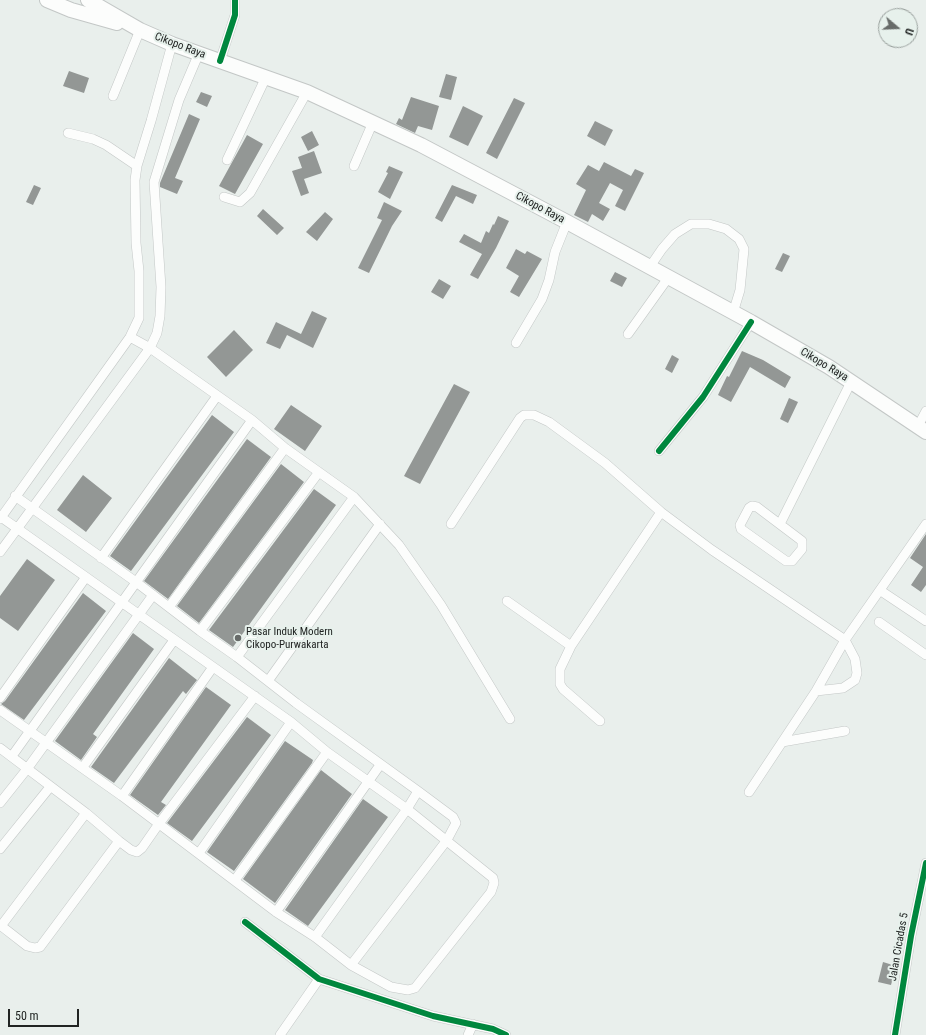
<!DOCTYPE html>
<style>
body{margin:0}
#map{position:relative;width:926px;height:1035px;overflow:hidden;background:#e9efec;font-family:"Roboto Condensed",sans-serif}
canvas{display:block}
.north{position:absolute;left:878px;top:8px;width:40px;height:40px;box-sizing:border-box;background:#e7f1ec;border:1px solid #989f9c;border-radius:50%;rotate:109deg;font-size:11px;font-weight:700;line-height:16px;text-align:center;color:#212423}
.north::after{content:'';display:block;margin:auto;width:14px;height:18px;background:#676b69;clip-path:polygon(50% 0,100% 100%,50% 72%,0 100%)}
.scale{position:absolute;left:8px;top:1009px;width:71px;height:18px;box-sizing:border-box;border:2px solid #212423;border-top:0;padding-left:5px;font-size:12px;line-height:14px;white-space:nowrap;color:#212423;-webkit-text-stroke:3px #e7f1ec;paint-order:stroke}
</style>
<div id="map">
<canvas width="926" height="1035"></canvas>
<div class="north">U</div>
<div class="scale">50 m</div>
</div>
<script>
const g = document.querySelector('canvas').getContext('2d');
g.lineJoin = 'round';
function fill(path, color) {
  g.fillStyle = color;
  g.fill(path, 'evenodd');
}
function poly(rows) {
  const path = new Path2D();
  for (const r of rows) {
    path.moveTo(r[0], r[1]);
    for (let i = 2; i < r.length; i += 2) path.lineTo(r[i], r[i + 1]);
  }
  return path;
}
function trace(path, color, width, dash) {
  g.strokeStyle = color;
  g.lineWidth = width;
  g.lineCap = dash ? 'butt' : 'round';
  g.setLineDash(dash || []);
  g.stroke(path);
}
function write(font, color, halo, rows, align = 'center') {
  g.font = font + ' "Roboto Condensed",sans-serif';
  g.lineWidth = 4;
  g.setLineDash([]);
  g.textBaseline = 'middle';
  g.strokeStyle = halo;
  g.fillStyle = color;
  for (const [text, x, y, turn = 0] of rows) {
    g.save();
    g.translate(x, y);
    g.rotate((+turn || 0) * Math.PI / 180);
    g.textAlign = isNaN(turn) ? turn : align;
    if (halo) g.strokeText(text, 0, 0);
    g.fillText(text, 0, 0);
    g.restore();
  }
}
fill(poly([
 [69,71,89,78,84,93,63,86],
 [446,74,457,77,451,100,439,97],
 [201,92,212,96,207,107,196,102],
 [411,97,439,106,432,130,418,126,415,133,396,124,399,118,402,120],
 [514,98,525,103,497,159,486,153],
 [463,106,483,116,468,146,449,137],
 [189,114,200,119,175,178,183,181,177,194,160,187,160,183],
 [595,121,613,130,605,146,587,136],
 [312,131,319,145,308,151,301,137],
 [247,135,263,144,235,194,219,186],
 [314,151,322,173,304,179,309,193,301,196,292,171,302,168,298,157],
 [604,162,631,176,635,169,644,173,625,211,615,206,623,190,610,183,599,203,610,209,603,221,592,214,588,222,574,215,586,190,576,184,588,165,599,171],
 [389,166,403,172,390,199,378,192,388,173,386,172],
 [34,185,41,188,33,205,26,202],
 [452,185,477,195,473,204,456,196,442,222,435,218],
 [384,202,402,211,392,226,369,273,358,268,382,220,377,218],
 [263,209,284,228,277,235,257,216],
 [325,212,333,219,317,241,306,232],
 [498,216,509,221,496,248,478,279,470,275,482,254,459,242,464,234,481,243,486,231,489,233,493,224,494,225],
 [516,249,525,254,527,251,542,259,519,297,510,292,519,276,506,268],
 [783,253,790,256,782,272,775,269],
 [615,272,627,278,622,287,610,281],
 [439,279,451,286,443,299,431,292],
 [312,311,327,318,313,348,287,335,280,349,266,343,276,322,301,334],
 [234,330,253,350,226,377,207,357],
 [742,351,763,360,791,377,785,388,750,367,731,402,718,395,727,376,729,377],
 [672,355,679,359,672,373,665,369],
 [454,384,470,392,420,484,404,476],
 [789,398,798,402,788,423,780,419],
 [291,405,322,426,305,451,274,429],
 [212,415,234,432,131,571,110,556],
 [247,439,271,457,168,599,144,581],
 [281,464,304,482,199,623,177,606],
 [83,475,112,498,86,532,57,510],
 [314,489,336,505,233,647,209,630],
 [926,534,926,585,921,592,911,585,923,567,910,558],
 [27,559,55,580,18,631,0,618,0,596],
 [83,593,106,611,24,720,1,704,5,701],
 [133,633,154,649,93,734,97,737,81,760,55,741],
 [169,658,197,680,186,694,183,691,114,783,91,767],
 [206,687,231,705,161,802,166,805,158,815,130,795],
 [247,717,271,735,192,841,167,823],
 [285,741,313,760,312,763,234,871,207,852],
 [321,770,352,794,275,903,243,879],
 [363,799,388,817,308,926,285,910],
 [883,962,896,966,891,985,878,982]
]), '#939795');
const minor = poly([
 [220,61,235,15,235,0],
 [113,96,140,30],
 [68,133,93,139,106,145,137,166],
 [227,160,266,77],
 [354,166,373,122],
 [224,197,240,202,250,193,307,92],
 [649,268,662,249,675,234,691,224,709,224,726,229,739,239,744,249,740,290,733,313],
 [628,334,668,278],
 [130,337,150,348,252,420,285,448,354,497,399,545,441,605,510,719],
 [516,343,542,299,549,280,555,252,567,222],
 [918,426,926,411],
 [659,451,703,397,751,322],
 [752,506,757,507,802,541,802,549,792,561,786,561,741,529,740,525,749,508,752,506],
 [1,517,291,722,327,752,407,809,493,878,494,883,491,892,415,988,408,990,391,987,351,965],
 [0,519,130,337,139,318,139,271,136,243,135,180,137,166,151,121,172,44],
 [451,524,520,418,524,415,534,415,549,422,605,463,661,512,712,550,845,640,926,524],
 [780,524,851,382],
 [0,552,150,348,157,333,160,316,161,287,154,182,179,100,199,53],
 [101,558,217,396],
 [881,591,926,621],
 [507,601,571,646],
 [169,607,285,448],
 [879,622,926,655],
 [200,631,319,472],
 [237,657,354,497],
 [268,681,380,524],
 [0,698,86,577],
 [0,710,122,796,276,912,315,937,351,965,447,840,456,823,453,817,418,791,296,703,237,657,200,631,136,582,15,496],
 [600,721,563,689,560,684,560,669,571,646,661,512],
 [782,742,845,731],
 [0,748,86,813,119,841,131,850,137,852,142,848,158,825,255,696],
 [12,756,252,420],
 [83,767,174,640],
 [749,792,816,691,845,640,855,659,857,673,855,680,843,688,816,691],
 [122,796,213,667],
 [0,803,27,769,153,595],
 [0,849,50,787],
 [199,853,291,722],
 [235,880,327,752],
 [276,912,380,765],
 [245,922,319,979,433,1016,493,1029,506,1035],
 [0,925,27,946,35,948,40,947,119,841],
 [1,926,86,813],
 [315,937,407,809,418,791],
 [280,1035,319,979],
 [468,1035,473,1024],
 [895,1035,911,936,926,863]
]);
const highway = poly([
 [47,0,71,10,117,23],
 [88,0,140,30,172,44,307,92,421,145,567,222,751,322,829,367,926,432]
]);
trace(minor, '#c3c7c6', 10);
trace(highway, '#c3c7c6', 16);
trace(minor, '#fcfdfc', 9);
trace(highway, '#fcfdfc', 14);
trace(poly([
 [220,61,235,15,235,0],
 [659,451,703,397,751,322],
 [245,922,319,979,433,1016,493,1029,506,1035],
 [895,1035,911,936,926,863]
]), '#00873e', 6);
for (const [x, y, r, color] of [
 [238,638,4,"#676b69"]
]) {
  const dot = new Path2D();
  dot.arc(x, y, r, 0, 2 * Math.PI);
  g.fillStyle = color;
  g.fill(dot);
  trace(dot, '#e7f1ec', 1.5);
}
write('11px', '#212423', '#e7f1ec', [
 ["Cikopo Raya",180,46,21],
 ["Cikopo Raya",540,208,28],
 ["Cikopo Raya",824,365,31],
 ["Jalan Cicadas 5",899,947,-80]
]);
write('11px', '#212423', '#e7f1ec', [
 ["Pasar Induk Modern",246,632],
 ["Cikopo-Purwakarta",246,645]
], 'left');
</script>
